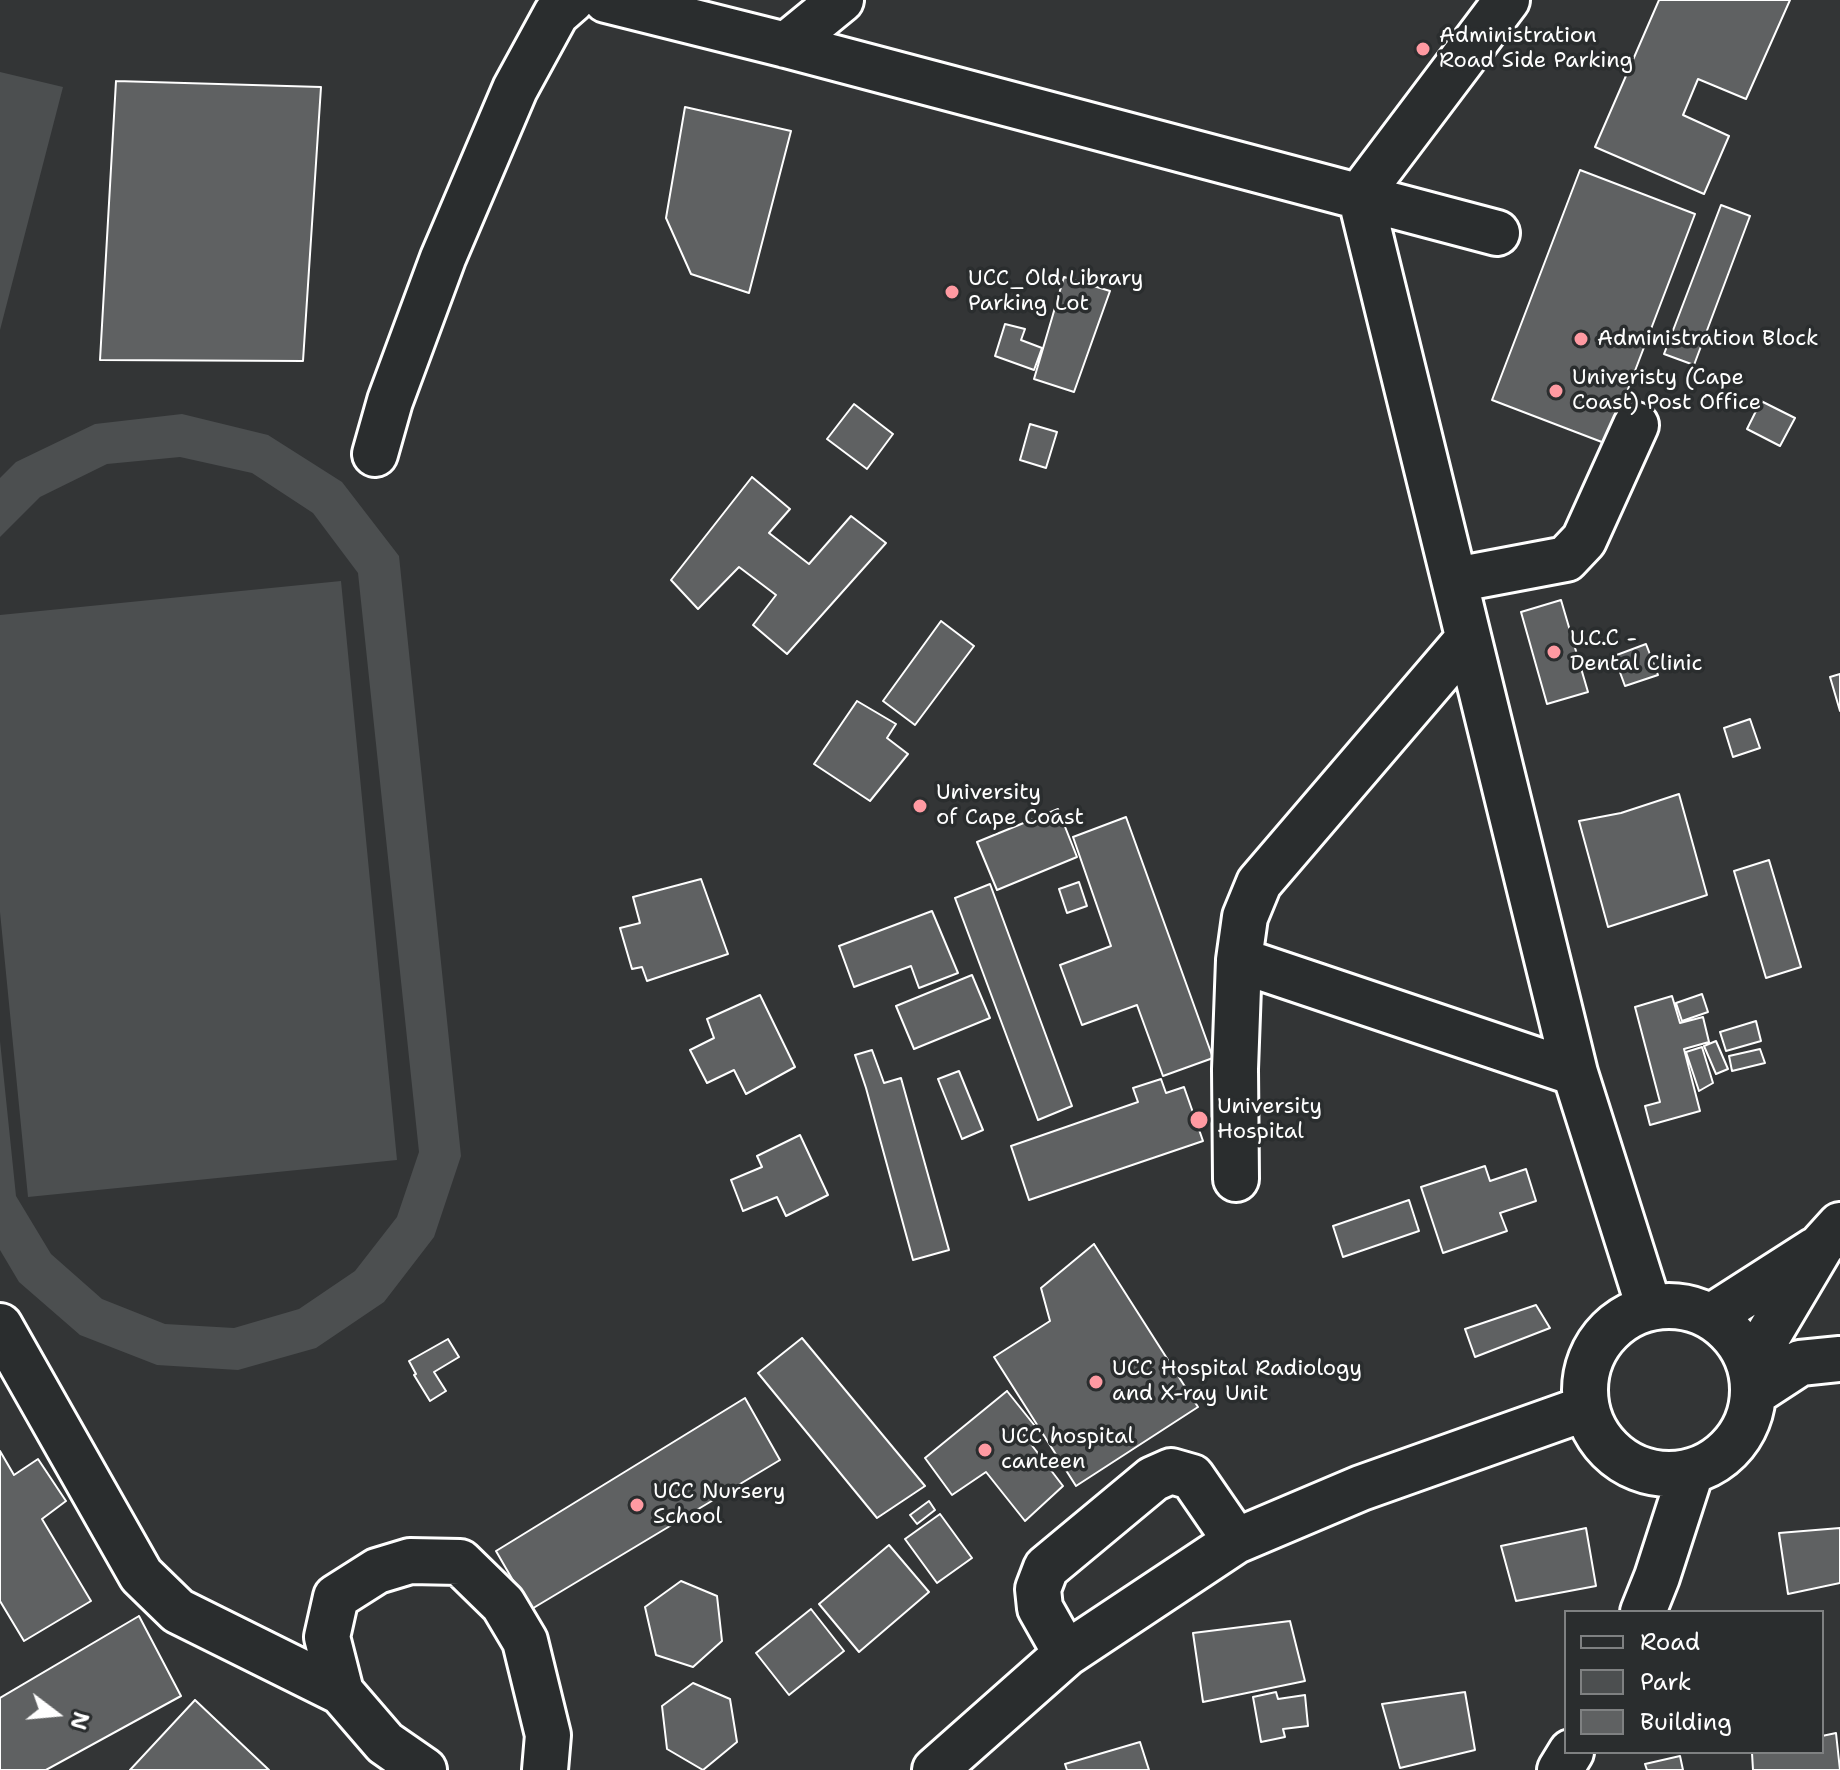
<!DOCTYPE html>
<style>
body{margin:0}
#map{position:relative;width:1840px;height:1770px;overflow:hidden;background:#333536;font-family:"Shantell Sans",sans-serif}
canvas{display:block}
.legend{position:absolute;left:1564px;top:1610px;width:260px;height:144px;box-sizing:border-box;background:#2a2d2e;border:2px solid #7f8182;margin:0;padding:10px 14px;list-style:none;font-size:24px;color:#fff}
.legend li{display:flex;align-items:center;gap:16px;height:40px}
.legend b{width:40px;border:2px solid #7f8182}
.north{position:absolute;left:16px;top:1674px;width:80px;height:80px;-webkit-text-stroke:6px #2a2d2e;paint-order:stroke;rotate:106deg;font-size:22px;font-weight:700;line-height:32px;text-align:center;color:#fff}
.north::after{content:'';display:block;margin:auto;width:28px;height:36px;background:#fff;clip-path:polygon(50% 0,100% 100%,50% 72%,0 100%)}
</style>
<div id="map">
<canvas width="1840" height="1770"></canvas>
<ul class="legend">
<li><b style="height:10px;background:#2a2d2e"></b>Road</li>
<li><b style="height:22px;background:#4c4f50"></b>Park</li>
<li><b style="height:22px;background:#5f6162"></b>Building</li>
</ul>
<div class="north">N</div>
</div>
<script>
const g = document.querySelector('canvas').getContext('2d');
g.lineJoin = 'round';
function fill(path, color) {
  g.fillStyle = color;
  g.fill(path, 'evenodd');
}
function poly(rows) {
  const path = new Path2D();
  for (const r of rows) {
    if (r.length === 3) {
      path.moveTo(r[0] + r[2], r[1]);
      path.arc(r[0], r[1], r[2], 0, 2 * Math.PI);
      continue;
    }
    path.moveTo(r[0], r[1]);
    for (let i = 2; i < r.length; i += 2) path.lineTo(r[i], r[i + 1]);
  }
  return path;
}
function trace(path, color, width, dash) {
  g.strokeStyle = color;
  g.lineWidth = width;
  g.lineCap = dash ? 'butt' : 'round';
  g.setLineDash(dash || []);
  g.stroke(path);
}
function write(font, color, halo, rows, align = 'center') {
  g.font = font + ' "Shantell Sans",sans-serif';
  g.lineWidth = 7;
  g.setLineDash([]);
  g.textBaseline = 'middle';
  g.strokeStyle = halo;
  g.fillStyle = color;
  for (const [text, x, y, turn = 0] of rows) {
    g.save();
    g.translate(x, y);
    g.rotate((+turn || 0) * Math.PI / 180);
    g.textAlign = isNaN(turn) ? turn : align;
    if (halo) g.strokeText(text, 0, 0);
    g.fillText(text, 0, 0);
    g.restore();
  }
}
fill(poly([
 [0,72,63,87,0,330],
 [182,414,268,435,342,482,399,556,461,1156,434,1237,384,1302,316,1348,238,1370,157,1365,80,1335,19,1282,0,1250,0,1041,16,1196,51,1254,102,1299,165,1324,234,1328,299,1309,355,1271,397,1217,419,1152,358,573,313,513,252,473,180,457,107,464,40,497,0,537,0,478,16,462,95,424],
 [341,581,397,1160,28,1197,0,912,0,615]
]), '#4c4f50');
const building = poly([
 [1659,0,1790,0,1746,99,1698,79,1683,115,1729,136,1704,194,1595,147,1659,0],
 [116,81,321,87,303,361,100,360,116,81],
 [685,107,791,131,749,293,691,274,666,218,685,107],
 [1580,170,1695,214,1607,444,1492,400,1580,170],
 [1721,205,1750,216,1694,365,1664,354,1721,205],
 [1064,277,1110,291,1074,392,1034,379,1064,277],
 [1005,324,1025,329,1021,340,1042,348,1034,370,995,356,1005,324],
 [1761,401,1795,418,1780,446,1747,429,1761,401],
 [854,404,893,434,867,469,827,439,854,404],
 [1030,424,1057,432,1046,468,1020,460,1030,424],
 [752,477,790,509,769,533,809,564,851,516,886,543,787,654,753,625,776,595,739,567,698,609,671,580,752,477],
 [1561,600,1588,692,1547,704,1521,612,1561,600],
 [941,621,974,646,915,725,883,701,941,621],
 [1646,644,1658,675,1625,686,1614,656,1646,644],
 [1840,674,1840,711,1830,677,1840,674],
 [857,701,896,724,887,738,908,754,870,801,814,764,857,701],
 [1750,719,1760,748,1733,757,1724,728,1750,719],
 [1679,794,1707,895,1608,927,1579,821,1621,813,1679,794],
 [1058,809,1077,857,997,890,977,842,1058,809],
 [1126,817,1213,1058,1163,1076,1137,1005,1082,1025,1060,965,1111,946,1073,837,1126,817],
 [1769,860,1801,967,1766,978,1734,871,1769,860],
 [701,879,728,954,647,981,642,967,632,969,620,928,640,923,633,897,701,879],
 [1079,882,1087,906,1067,913,1059,889,1079,882],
 [990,884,1072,1106,1038,1120,955,898,990,884],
 [932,911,958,973,919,988,911,966,854,987,839,946,932,911],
 [972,975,990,1018,914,1049,896,1006,972,975],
 [1702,994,1708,1012,1682,1021,1676,1003,1702,994],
 [760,995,795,1067,746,1094,734,1070,707,1083,690,1050,714,1038,707,1019,760,995],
 [1672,996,1680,1023,1703,1017,1709,1042,1684,1049,1700,1111,1650,1125,1645,1106,1660,1102,1635,1007,1672,996],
 [1756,1021,1761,1041,1726,1051,1720,1032,1756,1021],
 [1716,1041,1728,1069,1716,1074,1704,1046,1716,1041],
 [1702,1047,1713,1083,1699,1091,1686,1052,1702,1047],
 [1760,1049,1765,1063,1732,1071,1729,1056,1760,1049],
 [872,1050,884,1083,901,1078,949,1250,913,1260,866,1088,855,1055,872,1050],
 [959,1071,983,1130,962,1139,938,1079,959,1071],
 [1161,1079,1166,1093,1184,1087,1203,1141,1029,1200,1011,1146,1138,1102,1133,1088,1161,1079],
 [800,1135,828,1195,786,1216,777,1197,743,1211,731,1180,762,1167,757,1156,800,1135],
 [1485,1166,1490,1181,1526,1169,1536,1201,1500,1213,1507,1231,1443,1253,1421,1187,1485,1166],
 [1409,1200,1419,1231,1343,1257,1333,1226,1409,1200],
 [1094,1244,1198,1407,1076,1486,994,1357,1050,1321,1041,1288,1094,1244],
 [1536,1305,1550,1328,1475,1357,1465,1329,1536,1305],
 [802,1338,925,1486,877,1518,758,1373,802,1338],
 [448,1339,459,1357,434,1372,446,1391,430,1401,414,1375,416,1374,409,1361,448,1339],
 [1007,1391,1035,1426,1024,1435,1063,1486,1025,1521,986,1472,952,1495,925,1458,1007,1391],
 [745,1398,780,1460,530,1610,496,1551,745,1398],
 [0,1451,14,1475,38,1459,66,1501,42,1519,91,1601,24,1641,0,1601,0,1451],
 [929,1501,935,1510,917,1524,910,1515,929,1501],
 [940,1514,972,1558,937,1583,905,1539,940,1514],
 [1586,1528,1596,1586,1516,1601,1501,1546,1586,1528],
 [1840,1528,1840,1583,1788,1594,1779,1533,1840,1528],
 [889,1545,929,1592,859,1652,819,1604,889,1545],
 [681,1581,717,1596,722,1641,693,1667,656,1655,645,1607,681,1581],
 [811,1609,844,1651,789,1695,756,1653,811,1609],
 [139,1616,181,1696,46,1770,0,1770,0,1698,139,1616],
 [1290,1621,1305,1681,1203,1702,1193,1633,1290,1621],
 [693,1683,730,1699,737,1742,703,1770,667,1749,662,1706,693,1683],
 [1276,1692,1278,1699,1305,1695,1308,1726,1283,1729,1285,1737,1261,1742,1253,1697,1276,1692],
 [1465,1692,1475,1750,1400,1768,1382,1704,1465,1692],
 [195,1700,269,1770,130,1770,195,1700],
 [1836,1733,1840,1770,1753,1770,1752,1753,1822,1752,1822,1736,1836,1733],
 [1140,1742,1149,1770,1067,1770,1065,1764,1140,1742],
 [1680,1756,1683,1770,1647,1770,1645,1764,1680,1756]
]);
fill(building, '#5f6162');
trace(building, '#fff', 2);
const minor = poly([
 [606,0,786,45,1497,233],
 [786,45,841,0],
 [1360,195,1575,1073,1649,1307],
 [1360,195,1507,0],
 [375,454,390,401,443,258,515,89,556,14,572,0],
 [1455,580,1566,559,1584,540,1636,425],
 [1468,639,1259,883,1245,917,1239,960,1575,1073],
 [1236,1179,1235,1069,1239,960],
 [1669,1390,84],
 [1712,1316,1815,1250],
 [0,1326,141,1575,178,1611,341,1692],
 [1750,1366,1821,1246,1840,1225],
 [1754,1393,1800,1363,1840,1359],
 [1643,1612,1657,1577,1691,1472],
 [1066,1654,1040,1608,1038,1589,1046,1568,1153,1479,1171,1471,1192,1477,1236,1541],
 [424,1770,385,1743,341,1692,327,1637,336,1597,377,1571,410,1561,460,1562,503,1604,525,1641,548,1735,545,1770],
 [935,1770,1066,1654,1236,1541,1361,1488,1586,1408],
 [1560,1770,1571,1752]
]);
trace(minor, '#fff', 50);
trace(minor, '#2a2d2e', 44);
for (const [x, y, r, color] of [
 [1423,49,8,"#ff9aa2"],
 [952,292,8,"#ff9aa2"],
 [1581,339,8,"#ff9aa2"],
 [1556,391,8,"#ff9aa2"],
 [1554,652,8,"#ff9aa2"],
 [920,806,8,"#ff9aa2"],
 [1199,1120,10,"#ff9aa2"],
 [1096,1382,8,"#ff9aa2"],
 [985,1450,8,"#ff9aa2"],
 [637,1505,8,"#ff9aa2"]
]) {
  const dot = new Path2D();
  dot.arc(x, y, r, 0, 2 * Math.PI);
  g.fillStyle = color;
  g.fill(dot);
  trace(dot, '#2a2d2e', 3);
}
write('22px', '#fff', '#2a2d2e', [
 ["Administration",1439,36],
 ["Road Side Parking",1439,61],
 ["UCC_Old Library",968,279],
 ["Parking Lot",968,304],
 ["Administration Block",1597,339],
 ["Univeristy (Cape",1572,378],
 ["Coast) Post Office",1572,403],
 ["U.C.C -",1570,639],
 ["Dental Clinic",1570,664],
 ["University",936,793],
 ["of Cape Coast",936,818],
 ["University",1217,1107],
 ["Hospital",1217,1132],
 ["UCC Hospital Radiology",1112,1369],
 ["and X-ray Unit",1112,1394],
 ["UCC hospital",1001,1437],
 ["canteen",1001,1462],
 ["UCC Nursery",653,1492],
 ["School",653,1517]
], 'left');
</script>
